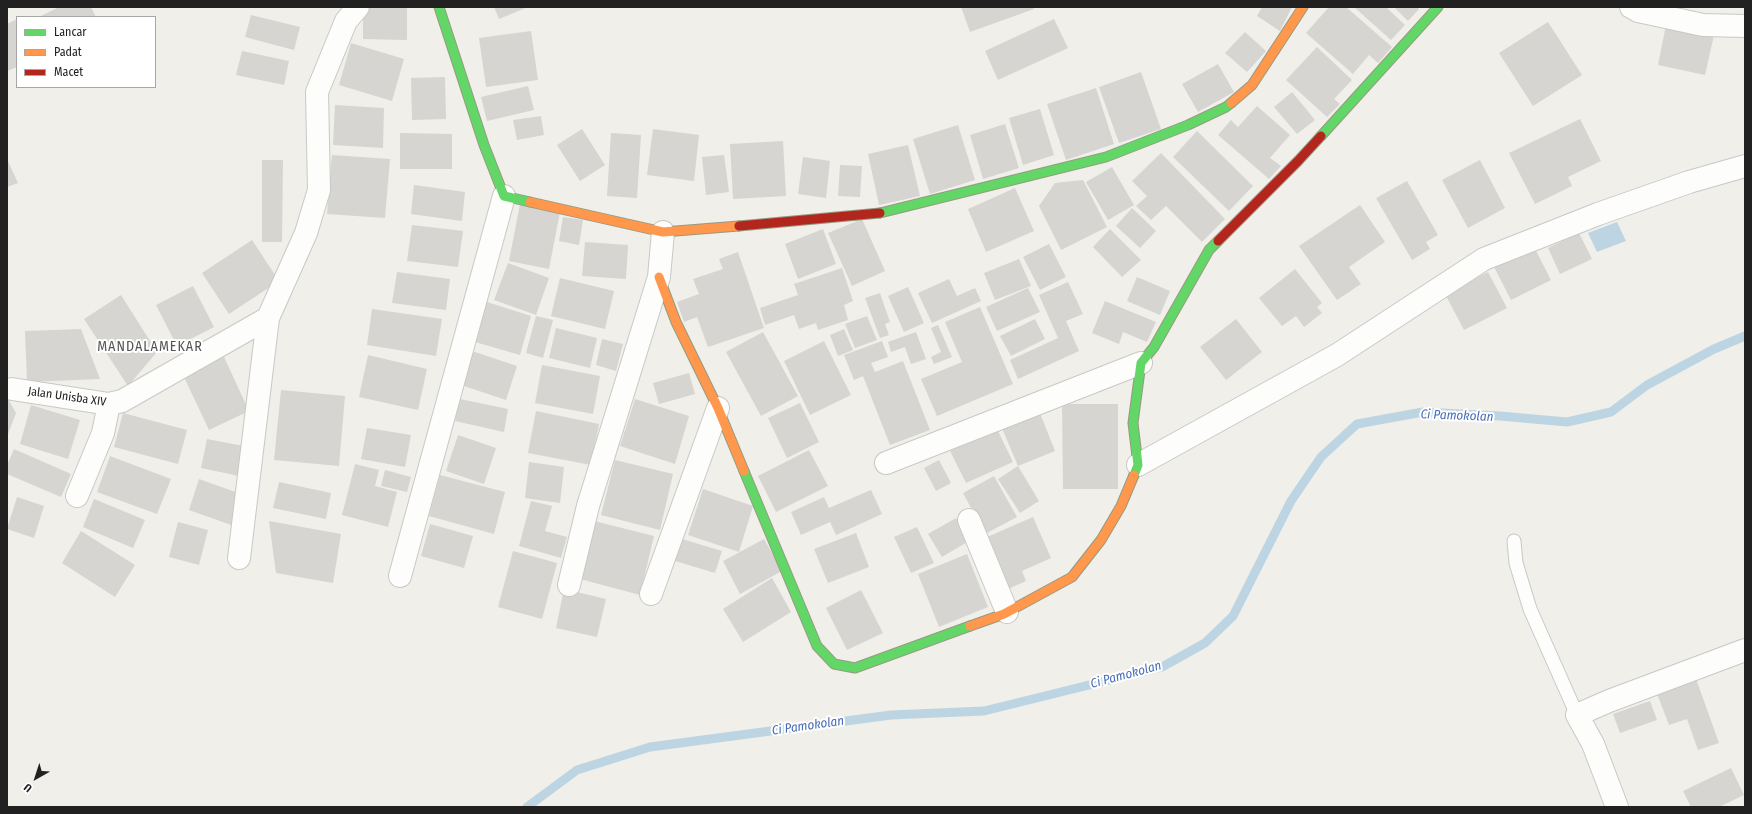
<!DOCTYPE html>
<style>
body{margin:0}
#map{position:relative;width:1752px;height:814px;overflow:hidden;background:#f0efea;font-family:"Fira Sans Condensed",sans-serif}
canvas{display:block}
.frame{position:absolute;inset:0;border:8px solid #212121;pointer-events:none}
.legend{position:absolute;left:16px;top:16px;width:140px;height:72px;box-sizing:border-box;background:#fff;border:1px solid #a6a6a6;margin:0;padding:5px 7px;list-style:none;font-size:12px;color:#212121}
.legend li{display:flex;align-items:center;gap:8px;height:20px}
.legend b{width:20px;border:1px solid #a6a6a6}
.north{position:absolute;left:16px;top:758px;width:40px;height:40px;-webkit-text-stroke:3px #fff;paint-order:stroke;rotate:219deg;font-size:11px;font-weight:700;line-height:16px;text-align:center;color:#212121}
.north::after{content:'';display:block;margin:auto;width:14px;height:18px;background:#212121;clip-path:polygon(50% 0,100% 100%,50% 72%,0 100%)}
</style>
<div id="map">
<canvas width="1752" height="814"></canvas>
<div class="frame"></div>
<ul class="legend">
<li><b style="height:5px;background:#63d668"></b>Lancar</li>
<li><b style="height:5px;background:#ff974d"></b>Padat</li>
<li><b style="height:5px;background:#b3261e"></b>Macet</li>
</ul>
<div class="north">U</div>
</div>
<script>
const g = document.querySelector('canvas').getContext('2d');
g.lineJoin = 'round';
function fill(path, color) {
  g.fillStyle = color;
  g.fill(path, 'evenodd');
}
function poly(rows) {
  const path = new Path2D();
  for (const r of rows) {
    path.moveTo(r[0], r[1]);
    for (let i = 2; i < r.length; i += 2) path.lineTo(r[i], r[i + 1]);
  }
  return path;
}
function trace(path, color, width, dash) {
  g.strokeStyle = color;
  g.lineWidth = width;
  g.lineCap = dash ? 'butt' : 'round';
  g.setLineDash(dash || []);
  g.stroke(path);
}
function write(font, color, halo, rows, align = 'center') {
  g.font = font + ' "Fira Sans Condensed",sans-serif';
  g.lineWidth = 4;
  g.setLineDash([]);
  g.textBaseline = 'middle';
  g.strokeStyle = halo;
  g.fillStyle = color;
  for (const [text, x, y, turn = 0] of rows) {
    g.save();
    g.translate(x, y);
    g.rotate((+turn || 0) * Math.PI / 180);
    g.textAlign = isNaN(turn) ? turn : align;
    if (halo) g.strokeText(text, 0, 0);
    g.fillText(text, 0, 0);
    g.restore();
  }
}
fill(poly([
 [1617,222,1626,241,1597,252,1588,233]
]), '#bdd5e3');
trace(poly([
 [527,807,577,770,650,747,891,715,984,711,1162,667,1205,643,1233,616,1291,501,1321,457,1357,424,1423,412,1500,416,1567,422,1611,412,1647,385,1714,349,1745,336]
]), '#bdd5e3', 9);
fill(poly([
 [59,7,91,7,96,17,39,17],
 [363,7,407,7,407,40,363,39],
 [494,7,528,7,499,19],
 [961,7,1033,7,1034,9,970,32],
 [1262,7,1292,7,1280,31,1257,16],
 [1329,7,1346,7,1392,47,1378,63,1369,55,1353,74,1306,33],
 [1354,7,1386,7,1405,25,1391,40],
 [1394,7,1417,7,1419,9,1408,21],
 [251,15,300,27,294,50,245,37],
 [17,19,17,67,7,71,7,24],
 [1054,19,1068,48,998,80,985,51],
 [1548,22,1582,75,1533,106,1499,53],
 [1666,25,1714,35,1705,75,1658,65],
 [531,31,538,80,486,87,479,38],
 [1245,32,1266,51,1247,72,1225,53],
 [351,43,404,59,392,101,339,85],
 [1317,47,1352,80,1334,99,1340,104,1327,117,1286,80],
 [242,51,289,61,284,85,236,75],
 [1218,64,1234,92,1198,112,1182,84],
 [1141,72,1161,129,1119,143,1099,87],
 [445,77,446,119,412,120,411,78],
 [528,86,534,110,487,121,481,97],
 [1096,88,1114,144,1066,160,1047,104],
 [1292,92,1315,120,1297,134,1274,107],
 [335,105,384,108,383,148,333,145],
 [1257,106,1290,135,1270,158,1281,166,1269,179,1218,135,1231,120,1238,127],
 [1040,109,1054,155,1023,165,1009,118],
 [541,116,544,135,517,140,513,120],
 [1580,119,1601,161,1568,177,1572,186,1535,204,1509,153],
 [1005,124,1019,168,983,179,970,135],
 [958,125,975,180,930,194,913,139],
 [582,129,605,165,580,181,557,145],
 [653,129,699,135,694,181,647,175],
 [1197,131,1253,186,1229,211,1173,157],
 [400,133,452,134,452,169,400,169],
 [611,133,641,135,637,198,607,196],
 [783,141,786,196,733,199,730,144],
 [908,145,920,196,879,205,868,154],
 [1161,153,1225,219,1202,242,1166,206,1151,220,1136,206,1147,196,1132,181],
 [332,155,390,159,385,218,327,214],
 [724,155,729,192,706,195,702,157],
 [803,157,830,161,826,198,798,194],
 [7,159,18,183,7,187],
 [262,160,283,160,282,242,262,242],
 [1480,160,1505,208,1468,228,1442,180],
 [840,165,862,166,860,197,838,196],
 [1112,167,1134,205,1108,220,1086,182],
 [1083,180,1107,227,1061,250,1039,206,1055,183],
 [1407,181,1438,235,1426,242,1430,249,1412,260,1376,198],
 [414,185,465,192,462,221,411,214],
 [1015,188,1034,231,986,252,968,209],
 [520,204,560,212,549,269,509,261],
 [1360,205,1385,242,1349,267,1361,284,1337,300,1299,246],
 [1132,208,1156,231,1140,248,1116,226],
 [563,217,583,220,579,245,559,241],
 [862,219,885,271,852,286,828,233],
 [412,225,463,231,458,267,407,261],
 [823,229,836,264,798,279,785,244],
 [1110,229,1141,260,1122,277,1093,247],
 [1579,233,1592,259,1560,274,1548,248],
 [252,240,279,281,229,314,202,273],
 [585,242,628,245,626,279,582,276],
 [1049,244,1066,277,1040,290,1023,257],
 [1534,247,1551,280,1511,300,1494,267],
 [738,252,764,328,708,347,697,317,684,322,677,302,699,294,693,279,723,269,719,259],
 [1019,259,1031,286,995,300,984,273],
 [508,263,549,278,536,315,494,300],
 [842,268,853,301,844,305,848,320,818,330,816,323,799,329,794,315,765,325,760,308,798,295,794,284],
 [1295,269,1322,303,1317,307,1322,313,1304,327,1296,316,1282,326,1259,298],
 [397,272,450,279,446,310,392,303],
 [1488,272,1507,308,1464,330,1445,294],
 [1137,277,1170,291,1160,315,1127,301],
 [560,278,614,291,605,329,551,316],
 [949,279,957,296,975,288,981,301,932,323,918,293],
 [1068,282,1083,314,1066,321,1079,351,1018,379,1010,360,1058,338,1039,295],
 [193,286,214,327,177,346,156,305],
 [908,287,924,323,904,332,888,296],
 [1028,288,1040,312,997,331,986,307],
 [880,293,890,322,885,324,889,335,880,338,865,298],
 [121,295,157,352,128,386,84,319],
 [1105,301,1156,322,1147,342,1123,332,1119,344,1092,333],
 [487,302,531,316,520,355,475,342],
 [980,307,1013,384,937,416,921,379,962,362,945,322],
 [372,309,442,319,436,356,367,345],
 [536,316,553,320,543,358,526,353],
 [867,316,877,340,855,348,845,324],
 [1035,319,1045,339,1011,356,1000,336],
 [1236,319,1262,352,1226,380,1200,347],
 [938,325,952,357,934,364,931,357,941,352,931,328],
 [556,328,597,338,590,368,549,358],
 [81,329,100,379,27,382,25,331],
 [844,329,853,350,838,356,830,335],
 [763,332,798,396,761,416,726,352],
 [916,332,926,359,911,364,905,347,891,352,888,342],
 [602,339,623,344,616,371,596,365],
 [824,341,851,395,810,415,784,361],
 [882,341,888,357,871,363,875,372,903,361,930,430,890,445,863,376,854,380,844,355],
 [472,351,517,366,506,400,461,385],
 [368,355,427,369,418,410,359,397],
 [224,357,249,411,209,430,183,375],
 [542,365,600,376,593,414,535,403],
 [689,373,695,394,659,404,653,383],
 [281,390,345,396,339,466,274,460],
 [7,397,16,413,7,437],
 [460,399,508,409,504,432,455,421],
 [635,399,689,416,675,464,620,446],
 [800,403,819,442,787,458,768,418],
 [1062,404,1118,404,1118,489,1063,489],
 [31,405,80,420,68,459,20,444],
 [1038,408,1055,451,1018,466,1039,501,1020,513,998,479,1018,466,1001,426],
 [536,411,599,424,591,465,528,453],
 [123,413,187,430,178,464,114,447],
 [367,428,411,435,405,467,361,459],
 [997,429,1013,462,966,483,950,451],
 [458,435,496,448,484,484,446,471],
 [207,439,249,447,244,477,201,468],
 [14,449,71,474,61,497,7,474,7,465],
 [809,450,828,486,776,512,758,476],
 [110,456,171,479,157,514,97,492],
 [615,460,673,474,660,530,601,515],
 [939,460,951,483,936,491,924,468],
 [529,462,564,467,560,503,525,498],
 [355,464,379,470,375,486,397,492,388,527,342,515],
 [385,470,411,477,407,492,381,486],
 [440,475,505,492,494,534,429,516],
 [994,476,1017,517,985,534,963,493],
 [199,479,244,495,234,526,189,510],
 [279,482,331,493,326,519,273,508],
 [703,489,753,506,739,552,688,535],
 [871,490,882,514,836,535,830,522,801,535,791,512,824,497,829,508],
 [17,497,44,506,34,538,7,529],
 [94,499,145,520,133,548,83,527],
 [531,501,552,506,545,531,567,537,561,558,519,546],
 [1033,517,1051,558,1022,571,1026,581,1001,592,978,541],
 [956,518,969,541,942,557,928,534],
 [269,521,341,534,333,583,276,573],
 [594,521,654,536,640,595,580,579],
 [178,522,208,530,199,565,169,557],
 [430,524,473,536,464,568,421,556],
 [917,527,934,563,911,573,894,537],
 [81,531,135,565,115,597,62,563],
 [856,533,869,567,828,583,814,549],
 [682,539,722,551,715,573,675,561],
 [764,539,782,571,740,594,723,561],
 [513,551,557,563,542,619,498,607],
 [967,554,988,607,939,627,918,574],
 [772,578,791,612,743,642,723,609],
 [564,589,606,599,597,637,556,628],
 [861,590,883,633,847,650,826,608],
 [1695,676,1719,743,1698,750,1687,719,1669,725,1656,691],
 [1650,701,1657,720,1620,733,1613,714],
 [1731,768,1744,795,1719,807,1691,807,1683,791]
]), '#d6d5d1');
const lane = poly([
 [1514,541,1516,563,1530,609,1577,715]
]);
const street = poly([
 [1631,7,1638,11,1703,25,1745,26],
 [12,389,109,404,122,401,268,318],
 [886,463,1141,363],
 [1138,465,1337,355,1484,259,1598,214,1689,182,1745,166],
 [77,496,103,433,109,404],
 [969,520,1007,612],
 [239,558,268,318,306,233,319,190,317,92,346,21,358,7],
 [400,576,504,196],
 [569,585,588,506,659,277,663,232],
 [651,594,718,408],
 [1617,807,1593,744,1577,715,1609,701,1745,650]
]);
const fast = poly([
 [439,7,484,145,504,196,530,202],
 [1321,136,1438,7],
 [880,213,1106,157,1188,125,1226,107,1231,103],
 [744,471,817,646,834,664,855,668,970,626],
 [1134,475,1138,465,1133,423,1141,363,1154,347,1209,250,1218,241]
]);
const slow = poly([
 [1231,103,1252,85,1303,7],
 [530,202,663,232,739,226],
 [659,277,676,322,718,408,744,471],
 [970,626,1004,614,1072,577,1101,540,1121,506,1134,475]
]);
const jam = poly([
 [739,226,880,213],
 [1218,241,1298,161,1321,136]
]);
trace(lane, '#c8c8c6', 15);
trace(street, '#c8c8c6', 24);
trace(fast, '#959b80', 11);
trace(slow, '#959b80', 11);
trace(jam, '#959b80', 11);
trace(lane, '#fdfdfc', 13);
trace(street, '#fdfdfc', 22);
trace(fast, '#63d668', 9);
trace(slow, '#ff974d', 9);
trace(jam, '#b3261e', 9);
write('12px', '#212121', '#fff', [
 ["Jalan Unisba XIV",67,397,8]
]);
write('italic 13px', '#496db5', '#fff', [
 ["Ci Pamokolan",1457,416,2],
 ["Ci Pamokolan",1126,675,-15],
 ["Ci Pamokolan",808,726,-8]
]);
g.letterSpacing = '1px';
write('14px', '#545454', '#fff', [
 ["MANDALAMEKAR",150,347]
]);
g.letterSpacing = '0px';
</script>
